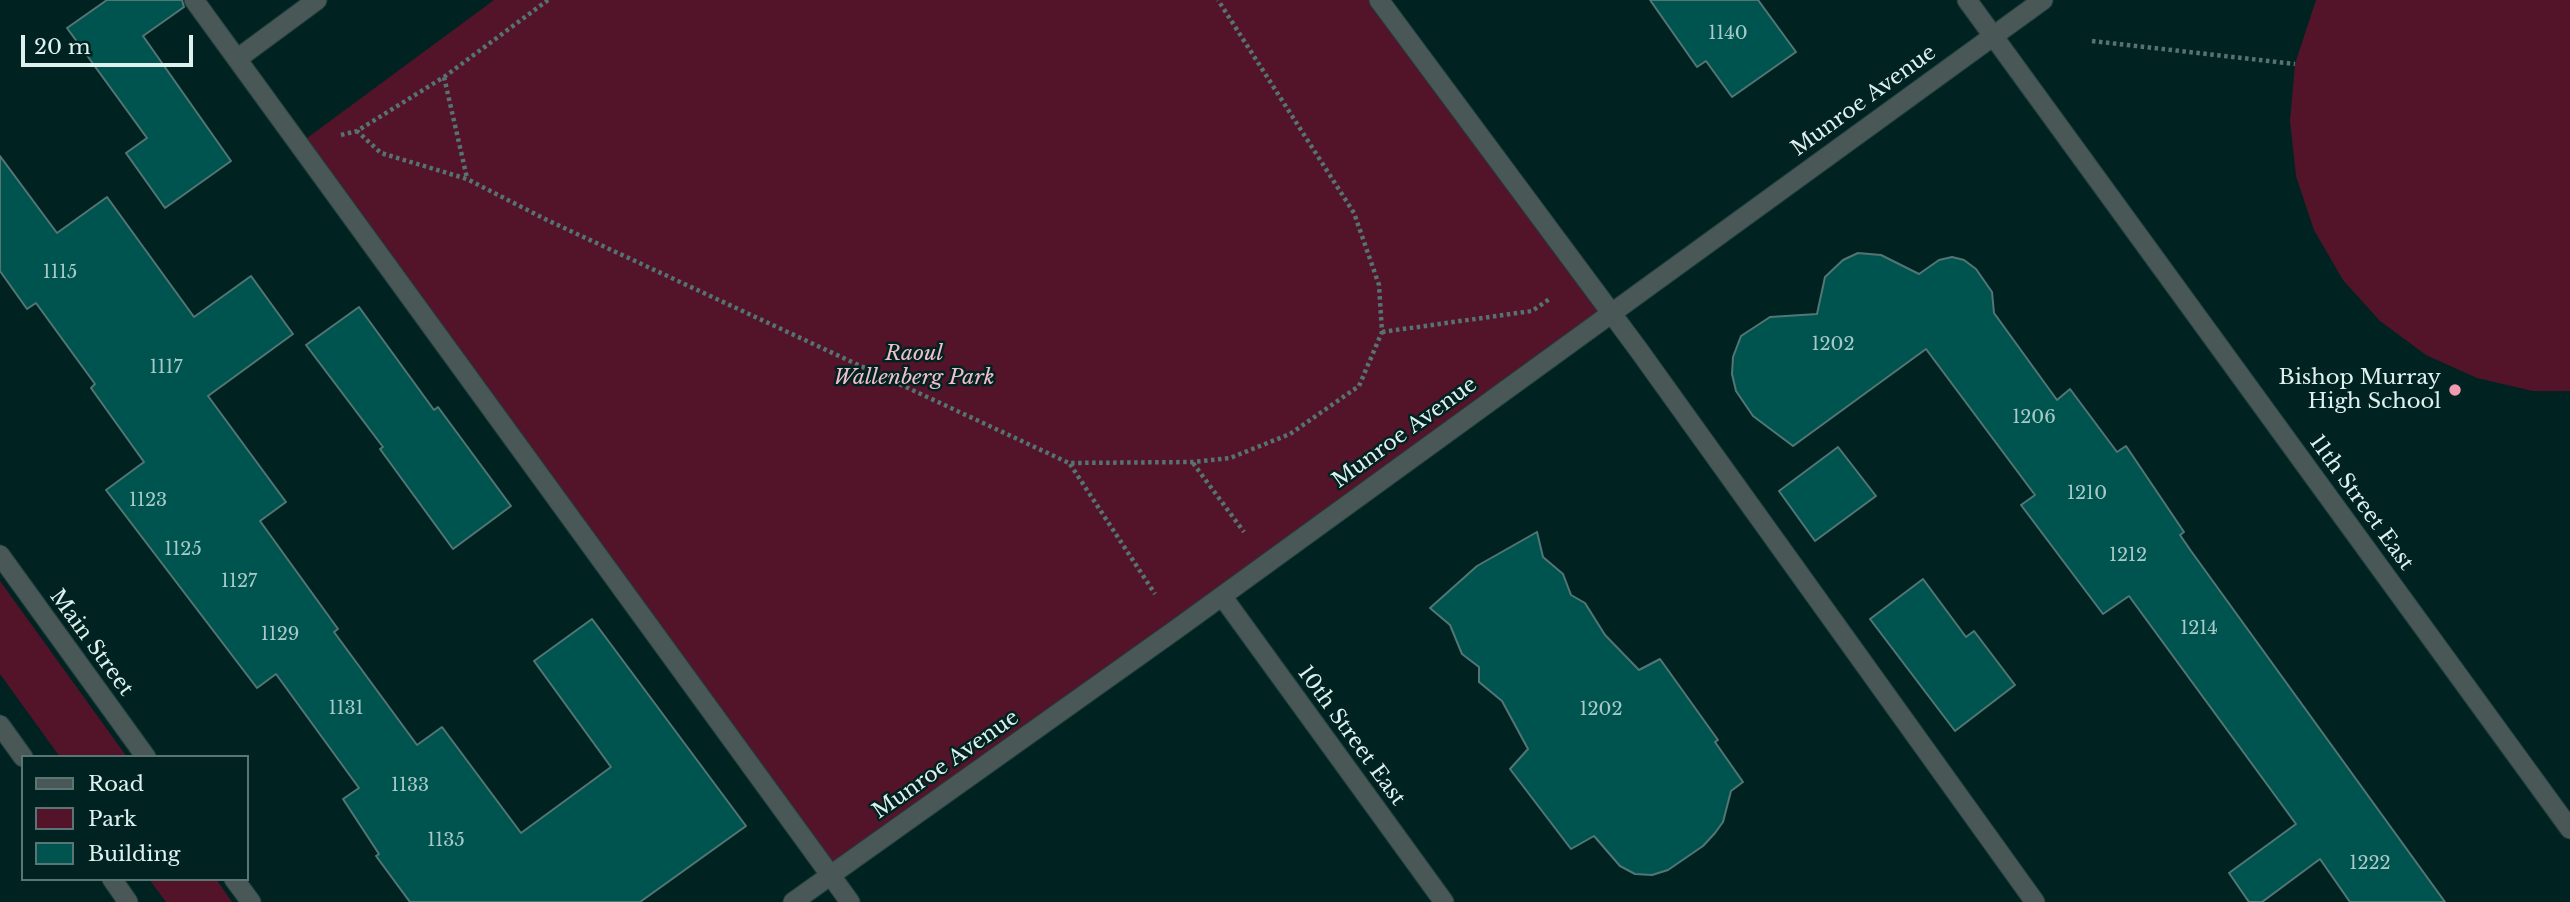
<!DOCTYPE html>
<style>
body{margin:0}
#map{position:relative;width:2570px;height:902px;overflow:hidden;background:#002322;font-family:"Libre Baskerville",serif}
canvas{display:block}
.legend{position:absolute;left:21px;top:755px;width:228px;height:126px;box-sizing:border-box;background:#002322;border:2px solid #597574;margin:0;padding:9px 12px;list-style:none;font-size:21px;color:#dff1ef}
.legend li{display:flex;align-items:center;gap:14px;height:35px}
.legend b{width:35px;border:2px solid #597574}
.scale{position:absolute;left:21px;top:35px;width:172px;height:32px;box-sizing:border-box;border:4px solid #dff1ef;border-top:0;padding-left:9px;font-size:21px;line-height:24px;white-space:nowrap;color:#dff1ef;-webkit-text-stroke:5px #002322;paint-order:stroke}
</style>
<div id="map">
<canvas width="2570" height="902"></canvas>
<ul class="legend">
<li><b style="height:9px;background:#495756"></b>Road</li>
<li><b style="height:19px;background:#531429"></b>Park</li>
<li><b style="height:19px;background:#005450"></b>Building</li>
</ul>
<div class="scale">20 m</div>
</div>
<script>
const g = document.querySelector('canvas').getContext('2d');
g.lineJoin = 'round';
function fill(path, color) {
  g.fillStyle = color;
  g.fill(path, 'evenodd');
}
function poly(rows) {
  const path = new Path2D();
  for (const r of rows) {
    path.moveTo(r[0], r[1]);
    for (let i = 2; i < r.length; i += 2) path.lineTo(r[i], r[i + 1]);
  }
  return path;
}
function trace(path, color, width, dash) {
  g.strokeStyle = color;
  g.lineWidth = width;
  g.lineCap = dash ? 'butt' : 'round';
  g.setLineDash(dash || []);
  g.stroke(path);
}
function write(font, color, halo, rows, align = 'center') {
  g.font = font + ' "Libre Baskerville",serif';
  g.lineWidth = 5;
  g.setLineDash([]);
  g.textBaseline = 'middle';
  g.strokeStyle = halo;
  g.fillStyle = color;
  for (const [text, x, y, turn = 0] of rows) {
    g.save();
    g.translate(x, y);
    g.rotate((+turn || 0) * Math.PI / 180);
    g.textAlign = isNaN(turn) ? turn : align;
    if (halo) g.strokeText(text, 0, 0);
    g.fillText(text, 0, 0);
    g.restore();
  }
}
fill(poly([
 [494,0,1379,0,1610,314,830,875,299,144],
 [2316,0,2570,0,2570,391,2533,391,2477,378,2426,355,2380,321,2343,280,2314,230,2296,176,2290,121,2295,64],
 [0,582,0,581,127,757,60,757,0,674],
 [149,879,216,879,232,902,166,902]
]), '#531429');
const building = poly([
 [107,0,182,0,184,7,143,36,231,161,165,208,126,153,147,138,67,28,107,0],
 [1650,0,1758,0,1796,52,1732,97,1706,61,1697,67,1650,0],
 [0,156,57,233,107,197,194,317,251,276,293,334,208,396,286,502,260,521,338,629,334,632,417,745,442,727,521,833,611,767,534,661,592,619,746,826,640,902,410,902,376,856,379,854,343,799,359,788,276,674,257,688,106,490,144,462,91,388,95,384,36,303,27,309,0,271,0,156],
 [1858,253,1881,255,1919,274,1939,260,1952,257,1964,260,1976,269,1992,292,1994,313,2057,400,2070,389,2117,452,2126,446,2184,532,2180,535,2191,551,2445,902,2350,902,2320,859,2262,902,2249,902,2229,873,2296,824,2129,596,2103,614,2021,505,2035,495,1926,349,1793,446,1753,416,1736,391,1732,374,1733,357,1741,336,1770,317,1817,314,1825,277,1843,260,1858,253],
 [359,307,434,410,438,407,511,506,453,549,380,449,383,447,306,345,359,307],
 [1838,447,1876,496,1815,541,1779,491,1838,447],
 [1537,532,1543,557,1563,574,1571,595,1585,603,1605,635,1639,670,1660,659,1718,740,1715,742,1743,782,1731,791,1723,822,1715,833,1703,846,1668,870,1652,875,1635,874,1620,866,1594,836,1571,849,1510,769,1528,749,1502,701,1479,682,1479,667,1462,654,1450,625,1430,608,1477,566,1537,532],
 [1923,579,1966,637,1974,631,2015,685,1955,731,1870,619,1923,579]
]);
fill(building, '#005450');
trace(building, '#537573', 2);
const service = poly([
 [194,0,850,902],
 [1379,0,1638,349,2035,902],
 [237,59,317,0]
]);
const minor = poly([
 [1967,0,2570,829],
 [0,555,146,757],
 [1222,596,1444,902],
 [0,725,23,757],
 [112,879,128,902],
 [234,879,251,902],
 [793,902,1178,628,2043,0]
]);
trace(service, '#1f403f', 21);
trace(minor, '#1f403f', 21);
trace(poly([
 [548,0,444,77,357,131,381,153,467,179,547,220,1069,463,1193,462,1230,458,1290,434,1359,386,1382,332,1379,285,1354,213,1218,0],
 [2092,41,2295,64],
 [444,77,467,178],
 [341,135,357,131],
 [1382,332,1532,311,1551,298],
 [1193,463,1244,532],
 [1070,464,1155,594]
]), '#567271', 4.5, [3.5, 3.5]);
trace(service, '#495756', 19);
trace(minor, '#495756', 19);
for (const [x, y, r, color] of [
 [2455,390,7,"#f29aaf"]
]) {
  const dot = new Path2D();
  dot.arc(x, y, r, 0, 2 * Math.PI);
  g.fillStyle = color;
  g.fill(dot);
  trace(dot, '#002322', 2.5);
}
write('18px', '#a7cac7', null, [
 ["1140",1728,34],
 ["1115",60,273],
 ["1202",1833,345],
 ["1117",166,368],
 ["1206",2034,418],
 ["1210",2087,494],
 ["1123",148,501],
 ["1125",183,550],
 ["1212",2128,556],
 ["1127",239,582],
 ["1214",2199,629],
 ["1129",280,635],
 ["1131",346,709],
 ["1202",1601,710],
 ["1133",410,786],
 ["1135",446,841],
 ["1222",2370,864]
]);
write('21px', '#dff1ef', '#002322', [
 ["Munroe Avenue",1864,101,-36],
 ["Munroe Avenue",1405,433,-36],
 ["11th Street East",2361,503,54],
 ["Main Street",91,643,54],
 ["10th Street East",1351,736,54],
 ["Munroe Avenue",946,765,-35]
]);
write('italic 21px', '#f1bfca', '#002322', [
 ["Raoul",914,354],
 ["Wallenberg Park",914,378]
]);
write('21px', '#dff1ef', '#002322', [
 ["Bishop Murray",2441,378],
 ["High School",2441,402]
], 'right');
</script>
